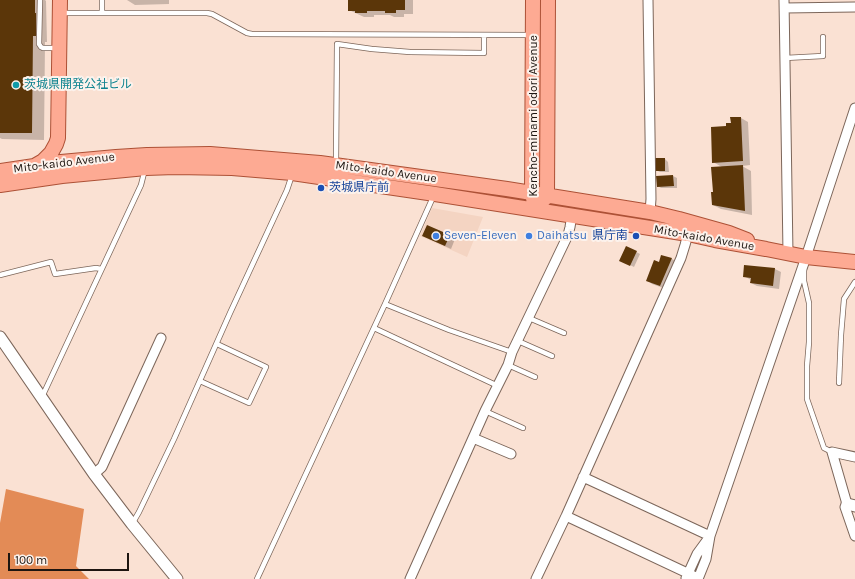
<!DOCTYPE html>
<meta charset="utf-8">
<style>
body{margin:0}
#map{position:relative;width:855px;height:579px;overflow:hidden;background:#fae1d3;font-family:Karla,sans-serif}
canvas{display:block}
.scale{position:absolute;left:8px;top:553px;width:121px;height:18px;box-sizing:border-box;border:2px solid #1d1510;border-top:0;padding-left:5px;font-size:12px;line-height:14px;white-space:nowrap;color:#1d1510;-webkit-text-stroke:3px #fcf2ec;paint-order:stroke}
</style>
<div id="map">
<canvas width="855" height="579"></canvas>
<div class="scale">100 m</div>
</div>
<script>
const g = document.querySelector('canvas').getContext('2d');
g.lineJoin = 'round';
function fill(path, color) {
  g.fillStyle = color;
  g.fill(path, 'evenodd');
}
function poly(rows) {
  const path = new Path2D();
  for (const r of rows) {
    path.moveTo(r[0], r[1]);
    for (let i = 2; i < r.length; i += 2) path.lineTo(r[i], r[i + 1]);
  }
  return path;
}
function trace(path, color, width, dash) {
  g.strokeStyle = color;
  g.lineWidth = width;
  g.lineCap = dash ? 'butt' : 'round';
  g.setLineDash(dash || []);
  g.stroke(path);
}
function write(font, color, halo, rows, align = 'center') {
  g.font = font + ' Karla,"Noto Sans JP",sans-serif';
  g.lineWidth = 4;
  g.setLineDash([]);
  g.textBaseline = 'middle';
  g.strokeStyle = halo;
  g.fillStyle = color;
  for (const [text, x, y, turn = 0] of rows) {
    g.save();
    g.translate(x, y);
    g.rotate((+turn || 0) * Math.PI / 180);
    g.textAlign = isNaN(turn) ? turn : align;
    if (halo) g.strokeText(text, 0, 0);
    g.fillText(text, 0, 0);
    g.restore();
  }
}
fill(poly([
 [432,208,483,217,467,257,420,236]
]), '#f4d4c2');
fill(poly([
 [6,489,84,509,76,566,89,579,0,579,0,523]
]), '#e38b56');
fill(poly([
 [0,0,45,0,46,1,47,42,45,42,44,140,2,139,0,138],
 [127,0,169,0,169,4,135,5],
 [349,0,413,0,413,14,404,14,404,17,394,17,390,15,374,15,374,17,364,17,349,10],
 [741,118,748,122,750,165,742,166,751,171,752,215,721,209,713,205,714,193,722,167,713,162,727,127],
 [665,159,668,162,669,172,660,172,656,170],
 [673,176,677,178,677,188,661,188,658,186,657,177],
 [449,236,455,239,451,249,429,239],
 [627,247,640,254,634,267,624,262],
 [662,257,672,259,677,262,666,289,652,284,647,280,659,263],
 [745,266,775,269,781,272,779,289,757,286,751,283,751,280,744,276]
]), '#0003');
fill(poly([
 [0,0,35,0,35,13,36,13,36,36,33,36,32,133,0,133],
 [348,0,405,0,405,10,396,10,396,13,385,13,385,11,367,11,367,13,355,13,355,11,348,11],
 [730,117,741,117,743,161,712,163,711,127,726,126,726,123,731,123],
 [655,158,665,158,665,171,655,171],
 [743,165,745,211,712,205,711,192,713,192,711,167],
 [673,175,674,186,657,187,656,176],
 [427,225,450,235,445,246,422,236],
 [626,246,637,251,630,266,619,261],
 [661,255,672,258,660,286,646,281,654,260,659,262],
 [744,265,775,268,773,286,750,283,751,278,743,277]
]), '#5b3609');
const service = poly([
 [40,0,39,44,41,47,43,48,58,48],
 [61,13,207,13,212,14,247,33,252,34,531,35],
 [102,13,102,0],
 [785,58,823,56,823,37],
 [336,163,337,44,372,49,410,52,484,53,484,35],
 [804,270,804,281,809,303,809,342,807,366,807,399,824,448,832,452],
 [0,275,51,262,55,274,96,268,101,269],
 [385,304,449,330,512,352],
 [529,318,564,333],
 [374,328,498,386],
 [518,341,552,356],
 [508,365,535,377],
 [200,381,249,403,266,367,217,344],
 [839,383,841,335,844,299,855,282],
 [42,397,141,185,145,169],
 [485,411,523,428],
 [132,524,139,512,174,439,230,313,287,190,292,175],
 [257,579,385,304,434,195]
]);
const minor = poly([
 [648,0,651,199,650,212],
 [784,0,788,253],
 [785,8,855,7],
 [473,438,511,454],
 [855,457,832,452,847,504,845,507,855,536],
 [94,474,102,467,161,338],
 [583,477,710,536],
 [566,516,698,578],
 [686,578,697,554,708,539],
 [410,579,485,411,508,365,512,352,568,235,570,227,572,215],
 [536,579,566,516,681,258,685,245,688,234],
 [698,579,706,559,710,536,806,257,855,108]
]);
const tertiary = poly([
 [0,337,94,474,132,524,177,579],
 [847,504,855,506]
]);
const primary = poly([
 [533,0,532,194,534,202],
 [36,165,43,161,51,153,56,144,58,138,60,0],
 [0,171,61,162,116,157,147,155,210,154,320,163,507,189,650,212,679,219,729,233,747,240],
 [0,185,62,176,146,168,175,167,232,168,292,173,435,194,688,234,715,240,766,249,806,257,855,262],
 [541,203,547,196,548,0]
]);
trace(service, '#7c665a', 6);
trace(minor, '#7c665a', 11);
trace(tertiary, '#7c665a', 13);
trace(primary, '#ad5136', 16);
trace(service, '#fff', 4.5);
trace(minor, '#fff', 9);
trace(tertiary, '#fff', 11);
trace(primary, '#fdaa93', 14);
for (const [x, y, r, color] of [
 [16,85,4,"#0f9aa8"],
 [321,188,4,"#1a4fb4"],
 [436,236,4,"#3f7fe0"],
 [529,236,4,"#3f7fe0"],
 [636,236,4,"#1a4fb4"]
]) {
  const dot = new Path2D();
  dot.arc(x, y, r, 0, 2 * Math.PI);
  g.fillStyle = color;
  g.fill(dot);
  trace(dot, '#fcf2ec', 1.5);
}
write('12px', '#0d838f', '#fcf2ec', [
 ["茨城県開発公社ビル",24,85]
], 'left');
write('12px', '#1d1510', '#fcf2ec', [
 ["Kencho-minami odori Avenue",534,116,-90],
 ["Mito-kaido Avenue",64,163,-7],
 ["Mito-kaido Avenue",386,172,8],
 ["Mito-kaido Avenue",704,238,10]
]);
write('12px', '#164399', '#fcf2ec', [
 ["茨城県庁前",329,188],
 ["県庁南",628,236,"right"]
], 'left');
write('12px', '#366cbe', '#fcf2ec', [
 ["Seven-Eleven",444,236],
 ["Daihatsu",537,236]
], 'left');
</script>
